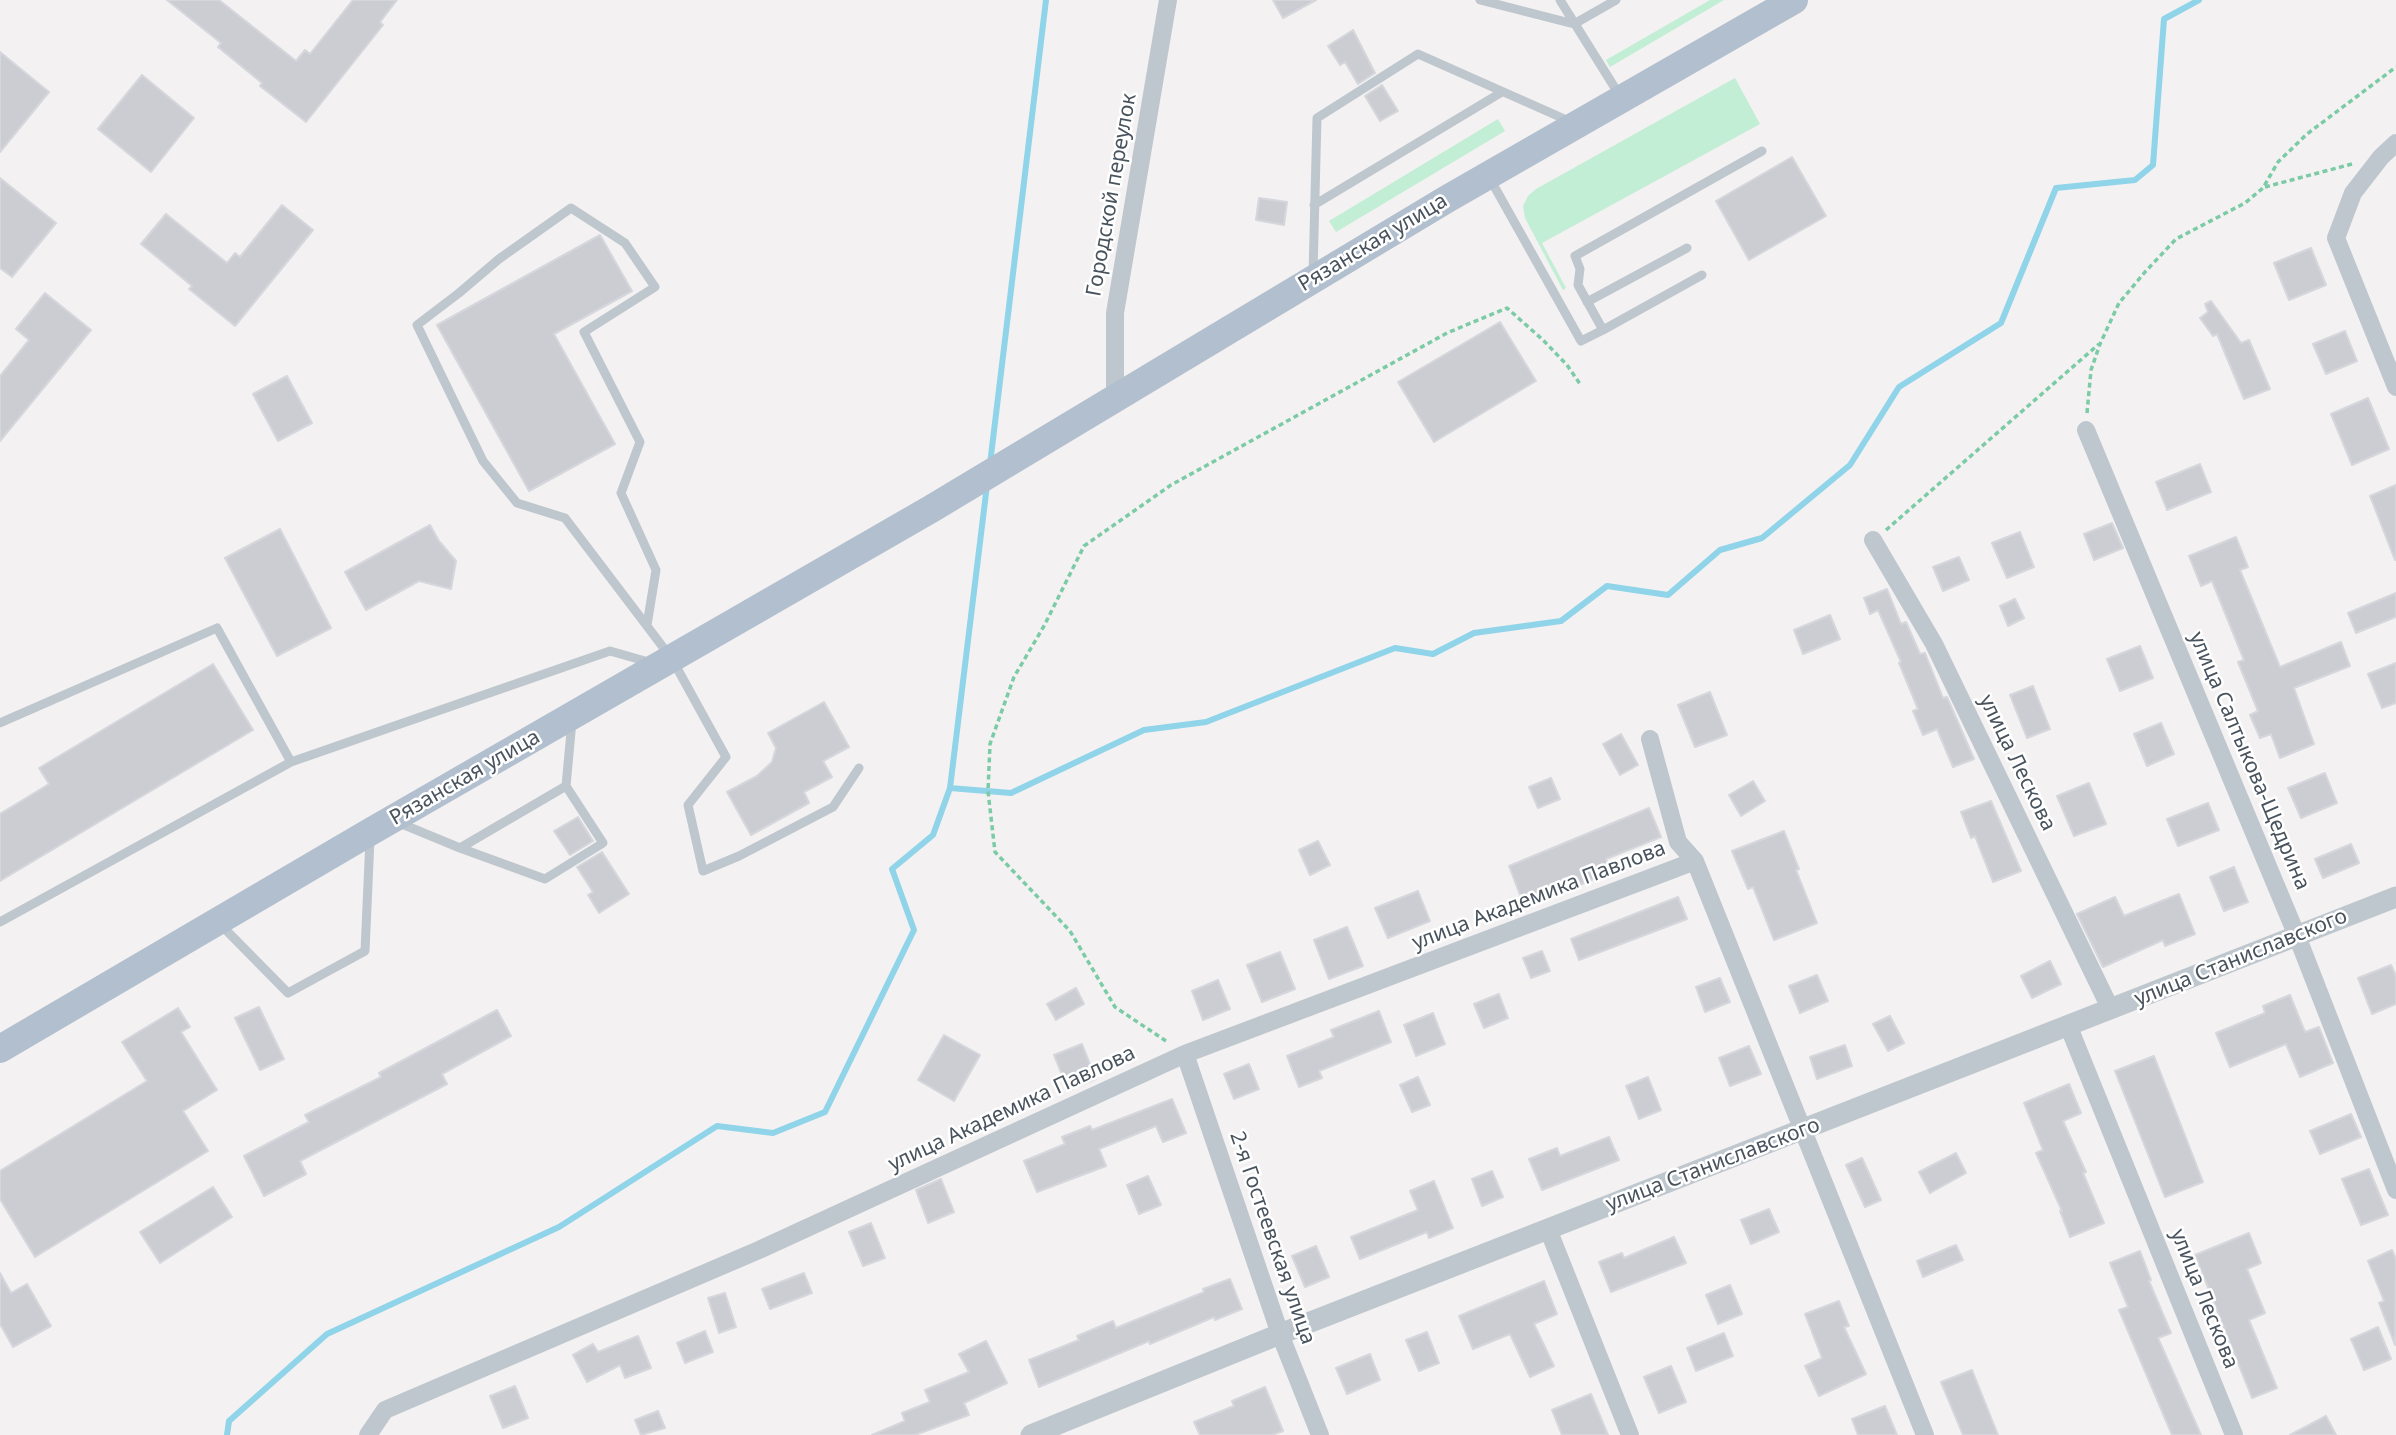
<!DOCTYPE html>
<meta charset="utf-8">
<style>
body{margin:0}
canvas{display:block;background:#f3f1f1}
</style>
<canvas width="2396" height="1435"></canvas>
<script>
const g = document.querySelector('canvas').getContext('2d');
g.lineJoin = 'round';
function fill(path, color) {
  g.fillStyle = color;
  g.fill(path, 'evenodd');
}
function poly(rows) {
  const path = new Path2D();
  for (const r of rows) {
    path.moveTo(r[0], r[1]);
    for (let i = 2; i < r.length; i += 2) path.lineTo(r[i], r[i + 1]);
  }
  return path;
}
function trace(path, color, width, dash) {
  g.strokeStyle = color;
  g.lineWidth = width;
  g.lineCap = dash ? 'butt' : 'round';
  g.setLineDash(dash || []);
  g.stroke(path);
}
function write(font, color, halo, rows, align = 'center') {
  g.font = font + ' "Noto Sans",sans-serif';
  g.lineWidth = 5;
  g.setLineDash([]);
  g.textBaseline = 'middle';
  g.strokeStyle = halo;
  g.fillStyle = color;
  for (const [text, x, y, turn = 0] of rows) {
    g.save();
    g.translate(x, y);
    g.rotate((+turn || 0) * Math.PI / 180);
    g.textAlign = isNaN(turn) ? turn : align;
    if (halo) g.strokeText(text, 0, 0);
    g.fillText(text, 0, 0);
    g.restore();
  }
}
fill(poly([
 [1710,0,1724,0,1610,67,1606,60],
 [1735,78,1760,124,1542,243,1566,288,1563,290,1525,218,1523,206,1528,196,1536,189],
 [1498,119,1505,131,1336,232,1329,221]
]), '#c1eed4');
trace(poly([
 [990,464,1046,0],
 [950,788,987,485],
 [227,1435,229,1421,327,1334,559,1227,717,1126,773,1133,825,1112,914,930,892,869,933,835,950,788,1011,793,1144,730,1206,722,1395,648,1433,654,1474,633,1561,621,1607,586,1668,595,1720,550,1762,538,1850,465,1899,387,2001,323,2056,188,2135,180,2153,165,2164,19,2199,0]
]), '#90d4e9', 6);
const building = poly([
 [167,0,219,0,296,61,305,50,310,54,353,0,397,0,380,22,383,25,306,122,260,86,262,83,218,47,221,43,167,0],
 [1273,0,1316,0,1283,18,1273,0],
 [1353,30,1375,73,1358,84,1345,62,1340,65,1328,46,1353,30],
 [0,52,49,92,0,152,0,52],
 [142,75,194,118,151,172,98,129,142,75],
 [1382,85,1398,111,1380,121,1365,96,1382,85],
 [1792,157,1826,216,1749,260,1716,201,1792,157],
 [0,178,56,223,12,277,0,268,0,178],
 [1259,198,1287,202,1284,225,1256,220,1259,198],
 [282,205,313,230,235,326,189,289,192,286,141,244,166,214,227,263,235,253,240,257,282,205],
 [600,235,632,291,554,334,615,444,529,491,437,325,600,235],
 [2311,248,2326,285,2289,300,2274,263,2311,248],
 [45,293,91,330,0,441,0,376,29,340,16,329,45,293],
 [2211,301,2241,343,2249,340,2270,389,2244,399,2217,334,2213,336,2200,318,2208,312,2205,304,2211,301],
 [1500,322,1536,381,1434,442,1398,382,1500,322],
 [2345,331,2357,361,2326,374,2313,344,2345,331],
 [287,376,312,423,278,441,253,394,287,376],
 [2368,398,2389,449,2352,465,2331,414,2368,398],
 [2200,464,2211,492,2167,510,2156,482,2200,464],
 [2396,485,2396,560,2395,560,2370,496,2396,485],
 [2112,523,2123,548,2094,560,2084,534,2112,523],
 [430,525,439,541,456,561,451,589,419,581,366,610,345,572,430,525],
 [280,529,331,628,277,656,225,558,280,529],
 [2020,532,2034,567,2007,578,1992,543,2020,532],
 [2236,537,2248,567,2240,570,2280,667,2341,642,2350,666,2294,688,2314,744,2280,758,2271,734,2260,738,2250,715,2258,711,2238,662,2244,660,2212,581,2201,586,2189,556,2236,537],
 [1959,557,1969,580,1943,591,1933,567,1959,557],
 [1887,589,1901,624,1906,622,1920,654,1925,653,1943,698,1947,697,1974,759,1953,767,1937,729,1923,735,1913,711,1918,709,1899,663,1901,662,1878,610,1870,614,1864,598,1887,589],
 [2396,593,2396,617,2356,633,2348,613,2396,593],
 [2015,599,2024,618,2008,626,2000,606,2015,599],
 [1830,615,1840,639,1803,654,1794,630,1830,615],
 [2140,646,2153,678,2120,691,2107,659,2140,646],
 [2396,663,2396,703,2382,708,2368,674,2396,663],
 [213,664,253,730,0,881,0,814,49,784,39,768,213,664],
 [2033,686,2050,729,2027,738,2010,695,2033,686],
 [1710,692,1727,735,1695,747,1678,705,1710,692],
 [824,702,849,747,823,761,832,777,804,792,809,803,751,835,727,792,757,776,772,762,776,748,768,733,824,702],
 [2161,723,2174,754,2147,766,2134,734,2161,723],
 [1621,734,1638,765,1620,775,1603,744,1621,734],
 [2325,773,2337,803,2301,818,2288,788,2325,773],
 [1551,778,1560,799,1538,808,1529,787,1551,778],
 [1753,781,1765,801,1741,816,1729,795,1753,781],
 [2089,783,2106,824,2074,836,2057,796,2089,783],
 [1991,801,2021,871,1993,882,1975,836,1971,838,1961,812,1991,801],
 [2208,803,2219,830,2178,846,2167,819,2208,803],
 [1649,808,1661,837,1606,859,1611,872,1570,889,1567,882,1522,900,1509,866,1649,808],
 [578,817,593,841,570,855,554,831,578,817],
 [1784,831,1799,869,1796,870,1817,923,1774,940,1753,887,1748,889,1732,851,1784,831],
 [1318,841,1330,865,1310,875,1299,850,1318,841],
 [2351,844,2359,863,2323,878,2315,859,2351,844],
 [602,852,629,894,599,913,588,895,593,892,577,867,602,852],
 [2234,867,2248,902,2224,911,2210,877,2234,867],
 [1418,891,1430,921,1388,938,1375,908,1418,891],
 [2179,894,2195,934,2165,946,2163,940,2103,967,2077,914,2115,897,2124,916,2179,894],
 [1678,897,1687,919,1579,960,1571,939,1678,897],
 [1347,927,1363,966,1329,979,1314,940,1347,927],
 [1542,951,1550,971,1531,978,1523,958,1542,951],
 [1280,952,1295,989,1262,1002,1247,965,1280,952],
 [2050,961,2061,984,2032,998,2021,976,2050,961],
 [2391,965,2396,976,2396,1004,2372,1014,2358,978,2391,965],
 [1817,975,1828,1001,1800,1013,1789,986,1817,975],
 [1720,978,1730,1002,1705,1012,1696,987,1720,978],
 [1218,980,1230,1009,1203,1020,1192,991,1218,980],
 [1076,988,1084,1004,1056,1020,1047,1004,1076,988],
 [1499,994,1508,1018,1484,1028,1474,1004,1499,994],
 [2290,995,2305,1032,2319,1027,2333,1063,2300,1077,2286,1044,2230,1067,2216,1033,2265,1013,2263,1006,2290,995],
 [259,1007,284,1059,260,1070,235,1018,259,1007],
 [178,1008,190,1027,181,1032,217,1090,183,1111,208,1151,35,1257,0,1199,0,1171,147,1081,122,1042,178,1008],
 [497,1010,511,1036,442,1074,447,1084,300,1161,306,1174,264,1196,244,1156,309,1122,305,1115,381,1077,379,1073,497,1010],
 [1379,1011,1391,1042,1319,1071,1322,1078,1299,1087,1287,1056,1334,1037,1331,1030,1379,1011],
 [1433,1013,1445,1044,1416,1056,1404,1025,1433,1013],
 [1890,1016,1904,1043,1888,1051,1873,1024,1890,1016],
 [944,1035,980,1055,954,1101,918,1080,944,1035],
 [1082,1044,1096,1079,1068,1090,1054,1055,1082,1044],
 [1845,1045,1852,1066,1817,1079,1810,1057,1845,1045],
 [1749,1046,1761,1074,1730,1086,1719,1058,1749,1046],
 [2154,1056,2203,1182,2165,1197,2115,1071,2154,1056],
 [1249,1064,1259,1089,1234,1099,1224,1074,1249,1064],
 [1418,1077,1430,1105,1412,1112,1400,1085,1418,1077],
 [1648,1077,1661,1110,1639,1119,1626,1086,1648,1077],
 [2069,1084,2081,1113,2063,1121,2086,1172,2083,1173,2104,1223,2070,1237,2060,1211,2062,1211,2036,1153,2043,1150,2024,1103,2069,1084],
 [1172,1099,1186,1133,1163,1142,1156,1126,1099,1149,1106,1166,1037,1192,1024,1161,1065,1144,1062,1137,1090,1126,1092,1130,1172,1099],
 [2351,1114,2361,1137,2320,1154,2310,1131,2351,1114],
 [1609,1137,1619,1160,1542,1190,1529,1159,1557,1148,1560,1156,1609,1137],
 [1956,1153,1966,1173,1930,1193,1919,1172,1956,1153],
 [1862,1158,1881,1200,1865,1207,1846,1165,1862,1158],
 [2369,1169,2388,1215,2361,1225,2342,1179,2369,1169],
 [1492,1171,1503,1197,1482,1206,1472,1179,1492,1171],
 [1148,1176,1161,1205,1139,1214,1127,1185,1148,1176],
 [941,1179,954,1212,928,1223,916,1190,941,1179],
 [1434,1181,1453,1228,1429,1238,1427,1232,1360,1259,1351,1237,1418,1210,1410,1191,1434,1181],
 [213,1187,232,1217,160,1263,140,1232,213,1187],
 [1769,1209,1779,1232,1751,1244,1741,1220,1769,1209],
 [871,1223,885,1258,863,1266,849,1232,871,1223],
 [2249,1233,2261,1263,2247,1269,2265,1313,2249,1320,2277,1388,2252,1398,2195,1255,2249,1233],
 [1674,1237,1686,1263,1611,1292,1599,1262,1622,1253,1624,1258,1674,1237],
 [1956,1245,1963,1260,1923,1277,1917,1261,1956,1245],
 [1316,1246,1329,1277,1305,1287,1292,1256,1316,1246],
 [2392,1250,2396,1259,2395,1345,2379,1303,2384,1301,2368,1261,2392,1250],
 [2140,1251,2151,1280,2149,1281,2171,1333,2158,1338,2201,1435,2172,1435,2119,1310,2128,1307,2110,1263,2140,1251],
 [0,1273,11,1293,27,1284,51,1326,13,1347,0,1324,0,1273],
 [804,1273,812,1293,770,1309,762,1289,804,1273],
 [1230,1279,1242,1309,1215,1320,1214,1317,1150,1344,1149,1341,1039,1387,1029,1360,1079,1340,1077,1336,1113,1321,1116,1328,1204,1292,1203,1289,1230,1279],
 [1544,1281,1557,1314,1534,1324,1554,1366,1530,1377,1510,1334,1473,1349,1459,1316,1544,1281],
 [1730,1285,1742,1314,1718,1324,1706,1295,1730,1285],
 [725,1293,736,1327,719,1333,708,1298,725,1293],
 [1839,1301,1849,1326,1844,1327,1866,1374,1819,1396,1805,1366,1822,1358,1805,1314,1839,1301],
 [2378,1327,2391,1359,2364,1370,2351,1339,2378,1327],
 [705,1331,713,1352,685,1363,677,1343,705,1331],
 [1427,1332,1439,1363,1419,1371,1406,1340,1427,1332],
 [1724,1333,1733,1356,1696,1371,1687,1348,1724,1333],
 [638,1336,651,1368,625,1378,620,1365,587,1382,573,1355,593,1344,598,1352,638,1336],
 [986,1341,1007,1383,964,1403,969,1415,915,1435,872,1435,905,1421,902,1413,930,1402,925,1390,969,1372,959,1354,986,1341],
 [1370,1354,1380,1380,1347,1394,1336,1368,1370,1354],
 [1671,1366,1686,1402,1659,1413,1644,1377,1671,1366],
 [1972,1370,1998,1435,1963,1435,1941,1382,1972,1370],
 [515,1386,528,1418,503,1428,490,1396,515,1386],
 [1265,1387,1283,1431,1272,1435,1200,1435,1194,1422,1234,1406,1232,1401,1265,1387],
 [1591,1394,1608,1435,1562,1435,1552,1410,1591,1394],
 [1885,1406,1897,1435,1858,1435,1852,1419,1885,1406],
 [658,1411,665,1428,641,1435,635,1420,658,1411],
 [2326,1416,2336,1435,2290,1435,2326,1416]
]);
fill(building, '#cbcdd3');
trace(building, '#d5d7dc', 2);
trace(poly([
 [2265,187,2352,164],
 [2087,413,2091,370,2100,344,2119,303,2145,272,2176,239,2245,203,2263,188,2278,162,2307,134,2396,67],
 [1886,530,2099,344],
 [1166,1041,1115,1007,1070,931,995,852,988,791,990,744,1014,677,1044,626,1084,546,1171,485,1447,333,1507,308,1543,340,1567,365,1580,384]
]), '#7bcba6', 3.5, [5, 3.5]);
trace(poly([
 [1480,0,1574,24,1616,0],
 [1560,0,1620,96],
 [1489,177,1581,341,1603,330,1578,285,1580,269,1575,256,1762,151],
 [1314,205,1502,92],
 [1313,274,1317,118,1418,54,1569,121],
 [1587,302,1687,248],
 [1603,330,1702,275],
 [647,625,656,570,621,493,640,442,584,332,655,287,625,243,571,208,499,259,459,293,417,325,483,461,517,503,565,518,672,659,726,757,688,805,703,871,739,856,833,807,859,768],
 [0,723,217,628,291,762],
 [397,822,460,848,545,879,603,843,566,786,572,721],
 [460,848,566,786],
 [0,922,291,762,610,651,652,663],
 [221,925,288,993,365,951,370,839]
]), '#bfc7ce', 9);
trace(poly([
 [2396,143,2381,157,2353,193,2336,238,2396,387],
 [1115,398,1115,313,1168,0],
 [2086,430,2297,936,2396,1190],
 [1873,540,1934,644,2111,1010],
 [1650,739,1678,842,1695,861,1925,1435],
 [2068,1025,2234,1435],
 [1185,1054,1280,1334,1320,1435],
 [1548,1229,1630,1435],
 [368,1435,385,1410,759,1250,1185,1054,1695,861]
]), '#bfc7ce', 18);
trace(poly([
 [1031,1435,1280,1334,2396,897]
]), '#bfc7ce', 21);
trace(poly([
 [0,1049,370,832,931,509,1447,199,1794,0]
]), '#b2bfce', 28);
write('21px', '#49535d', '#fff', [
 ["Городской переулок",1112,195,-80],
 ["Рязанская улица",1373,243,-31],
 ["улица Салтыкова-Щедрина",2249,761,67],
 ["улица Лескова",2017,763,64],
 ["Рязанская улица",465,778,-30],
 ["улица Академика Павлова",1539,896,-21],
 ["улица Станиславского",2241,958,-22],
 ["улица Академика Павлова",1012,1109,-25],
 ["улица Станиславского",1713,1165,-21],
 ["2-я Гостеевская улица",1272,1238,71],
 ["улица Лескова",2204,1299,68]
]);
</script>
